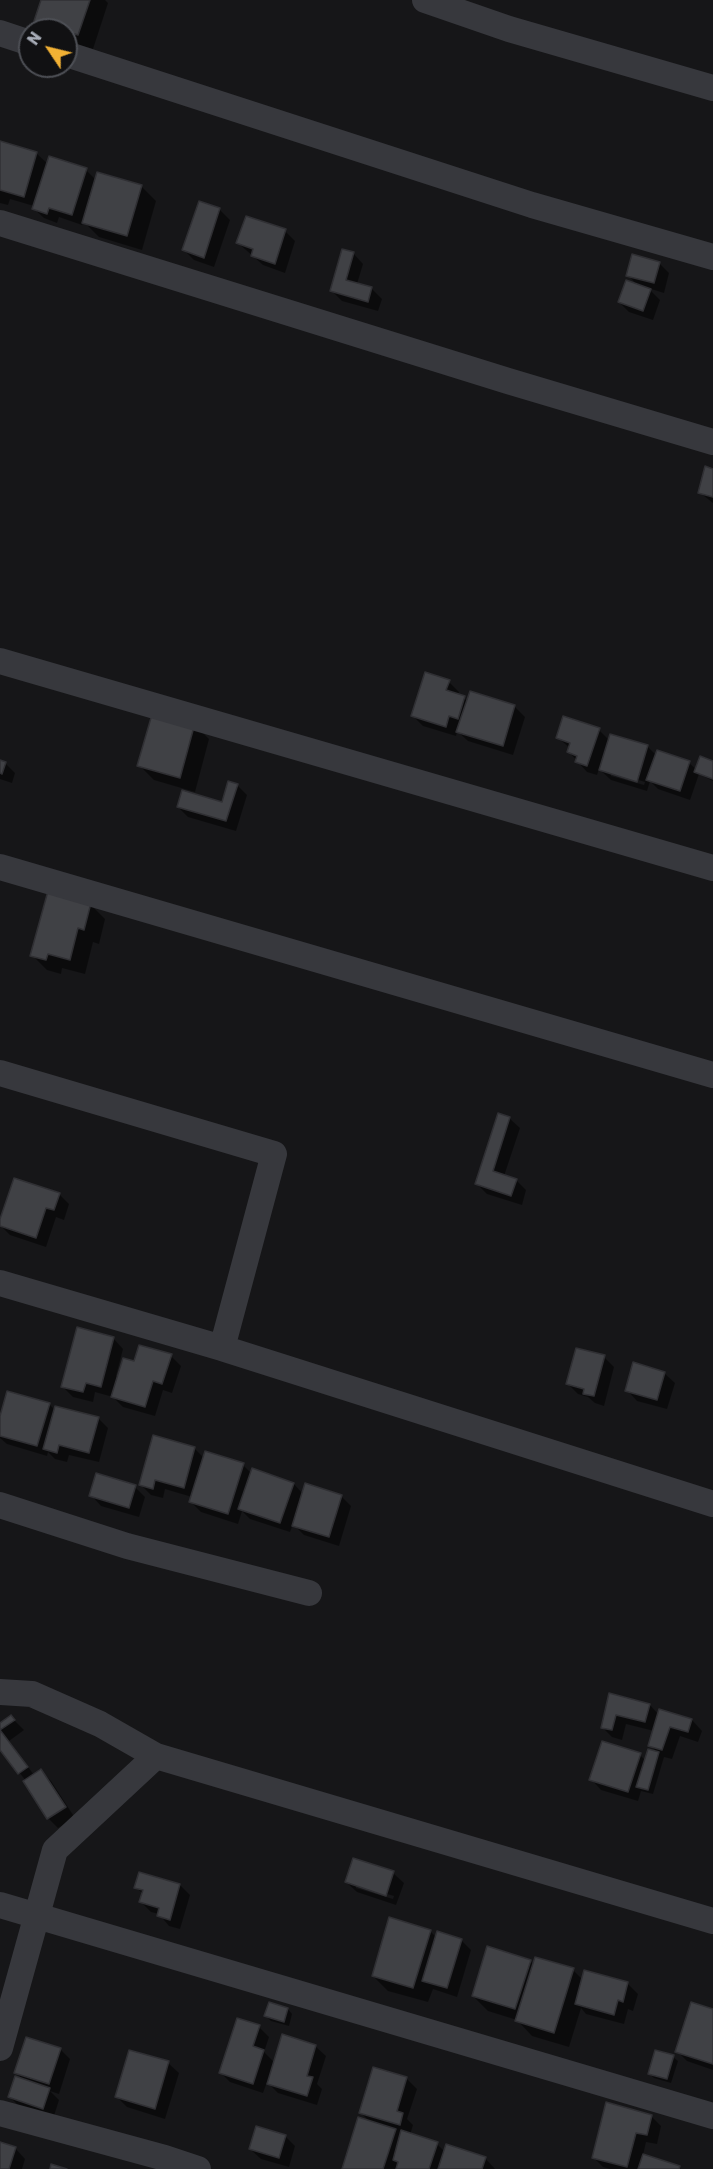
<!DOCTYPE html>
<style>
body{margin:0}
#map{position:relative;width:713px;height:2169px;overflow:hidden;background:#161618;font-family:Rubik,sans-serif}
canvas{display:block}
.north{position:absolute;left:18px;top:18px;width:60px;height:60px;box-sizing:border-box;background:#111113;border:2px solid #4d4f55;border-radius:50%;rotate:305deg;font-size:16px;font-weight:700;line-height:24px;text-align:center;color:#a8adb8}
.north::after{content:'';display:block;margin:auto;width:21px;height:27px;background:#f2b134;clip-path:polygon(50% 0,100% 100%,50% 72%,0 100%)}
</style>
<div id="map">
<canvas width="713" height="2169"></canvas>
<div class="north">N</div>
</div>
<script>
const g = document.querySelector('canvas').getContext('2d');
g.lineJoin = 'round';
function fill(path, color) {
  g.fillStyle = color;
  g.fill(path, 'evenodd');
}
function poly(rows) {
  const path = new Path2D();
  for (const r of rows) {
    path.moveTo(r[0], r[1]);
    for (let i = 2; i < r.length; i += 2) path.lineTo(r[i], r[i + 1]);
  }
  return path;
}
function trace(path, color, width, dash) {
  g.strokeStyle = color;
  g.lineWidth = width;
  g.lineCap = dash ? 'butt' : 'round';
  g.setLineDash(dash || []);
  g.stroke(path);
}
fill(poly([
 [42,0,105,0,108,3,93,49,66,41,66,30,45,30,35,21],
 [0,143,36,153,48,164,86,170,96,180,141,186,156,201,142,250,99,237,83,221,82,225,59,217,57,223,44,218,33,208,34,206,10,199,8,205,0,203],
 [200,203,220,210,230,220,214,267,194,260,184,250],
 [285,231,295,241,285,273,263,265,238,243],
 [353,253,363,264,357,284,371,288,382,299,378,311,342,301,332,291],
 [659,263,669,273,664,293,648,288,660,300,653,320,629,312,619,302,638,286,628,275],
 [713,470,713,503,699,492],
 [449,682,459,692,458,695,468,701,471,693,515,707,525,717,513,755,468,741,457,731,456,736,423,726,413,716],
 [194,724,209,739,195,792,154,780,139,765],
 [599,730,610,741,647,746,656,755,689,763,697,770,713,762,713,781,699,774,690,800,658,789,650,781,647,791,611,780,599,769,597,775,587,772,569,752,570,748,557,737],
 [611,772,645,782,644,785,611,776],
 [0,761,5,763,15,773,12,783,0,779],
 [237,785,247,795,236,831,188,817,178,807,223,804],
 [90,904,105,919,99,944,93,942,85,974,62,968,61,974,47,970,32,955],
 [509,1118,520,1128,504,1176,516,1180,526,1190,522,1205,487,1194,477,1184],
 [59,1194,69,1204,64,1220,56,1217,46,1247,10,1235,0,1225,0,1224],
 [113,1338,123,1349,116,1376,119,1377,135,1363,171,1356,181,1366,172,1393,163,1390,155,1416,123,1407,113,1397,95,1392,93,1402,73,1397,63,1387],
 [604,1357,614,1367,604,1406,595,1403,588,1397,578,1394,568,1384],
 [664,1373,675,1383,667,1409,637,1401,627,1390],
 [49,1404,55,1410,98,1418,108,1428,99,1462,69,1455,67,1462,55,1459,48,1452,47,1456,7,1444,0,1438,0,1422],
 [194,1448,204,1458,243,1465,252,1474,294,1484,303,1494,341,1496,351,1506,339,1546,304,1535,293,1524,290,1532,250,1519,242,1511,238,1524,201,1512,191,1502,192,1497,165,1489,163,1498,151,1495,141,1485],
 [135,1487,145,1497,139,1517,101,1506,91,1495],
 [611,1695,650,1705,659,1715,660,1711,692,1720,702,1731,698,1742,680,1736,672,1759,664,1757,653,1794,641,1791,638,1801,601,1790,591,1779,640,1755,646,1761,658,1753,650,1745,654,1731,626,1724,622,1740,612,1737,602,1727],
 [11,1717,24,1730,9,1741,34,1775,41,1771,51,1781,75,1818,58,1828,48,1818,26,1781,0,1748,0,1725],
 [393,1873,404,1883,396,1905,357,1892,346,1882],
 [356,1885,394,1896,393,1899,356,1888],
 [180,1885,190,1895,180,1929,169,1926,159,1914,151,1912,141,1902,143,1894,136,1887],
 [430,1931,437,1938,461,1940,471,1950,457,1997,433,1989,428,2002,388,1991,373,1976],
 [530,1961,534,1965,573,1970,583,1980,585,1972,628,1984,638,1994,633,2011,628,2009,624,2024,586,2014,581,2008,569,2047,532,2036,517,2020,488,2011,473,1996],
 [270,2004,288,2009,292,2014,289,2026,271,2021,266,2016],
 [713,2011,713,2070,687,2061,677,2051],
 [259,2027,269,2037,264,2052,275,2063,315,2046,326,2056,317,2084,322,2089,317,2105,278,2093,267,2082,263,2093,230,2082,220,2072],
 [60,2049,70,2059,59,2094,50,2091,59,2100,53,2119,20,2107,10,2097,24,2081,16,2073],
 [673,2057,678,2061,671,2083,654,2078,649,2073],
 [168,2063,179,2073,165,2119,127,2107,117,2097],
 [374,2069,407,2079,417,2089,407,2119,413,2125,410,2135,437,2144,445,2152,485,2158,495,2169,344,2169,371,2123,360,2112],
 [651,2116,661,2126,657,2144,646,2142,643,2155,681,2169,610,2169,603,2167,593,2157],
 [285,2136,295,2146,289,2167,261,2159,250,2149],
 [0,2144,15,2148,25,2159,22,2169,0,2169]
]), '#0007');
const building = poly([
 [41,0,90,0,78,35,34,21,41,0],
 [0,141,37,152,24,197,0,190,0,141],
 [49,156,87,168,72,215,49,208,47,214,32,209,49,156],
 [97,172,142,185,127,236,82,223,97,172],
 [199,201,220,208,204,258,182,250,199,201],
 [246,216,286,229,275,264,251,256,253,249,236,243,246,216],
 [342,249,354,252,346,280,372,287,368,302,330,291,342,249],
 [632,254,660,262,654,283,626,276,632,254],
 [626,280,651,289,643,311,618,302,626,280],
 [705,466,713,469,713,497,698,493,705,466],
 [425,672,450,680,446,690,465,696,458,719,449,716,446,727,411,716,425,672],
 [470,691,515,705,503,746,456,732,470,691],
 [153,711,195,723,180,778,137,766,153,711],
 [563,716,600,728,587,766,575,762,577,756,567,752,570,743,556,738,563,716],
 [610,734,648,745,637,782,599,770,610,734],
 [657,750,690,761,680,791,646,780,657,750],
 [700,756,713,761,713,779,694,772,700,756],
 [0,760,6,762,2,774,0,773,0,760],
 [228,781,238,784,226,821,177,807,182,790,222,802,228,781],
 [48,891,91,903,84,930,78,928,70,960,48,954,46,960,30,956,48,891],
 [498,1113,510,1117,493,1171,517,1179,511,1196,475,1184,498,1113],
 [14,1178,60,1193,54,1210,46,1208,36,1238,0,1226,0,1219,14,1178],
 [77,1327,114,1337,101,1387,86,1383,83,1392,61,1387,77,1327],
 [139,1345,172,1354,162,1384,153,1381,145,1407,111,1397,123,1358,134,1361,139,1345],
 [576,1348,605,1355,594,1396,583,1394,584,1389,566,1384,576,1348],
 [633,1362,665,1372,657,1400,625,1391,633,1362],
 [7,1391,50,1403,37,1446,0,1436,0,1416,7,1391],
 [55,1406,99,1417,89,1453,59,1445,57,1453,43,1449,55,1406],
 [153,1435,195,1447,184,1488,155,1480,153,1489,139,1485,153,1435],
 [205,1451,244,1463,228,1514,189,1502,205,1451],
 [252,1468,294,1483,280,1523,238,1509,252,1468],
 [96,1473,136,1485,129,1508,89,1496,96,1473],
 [305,1483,342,1495,329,1537,292,1526,305,1483],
 [609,1693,650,1704,645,1722,616,1715,612,1730,601,1728,609,1693],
 [659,1709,692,1719,688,1732,670,1727,662,1750,648,1746,659,1709],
 [11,1715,15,1720,0,1730,28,1767,18,1774,0,1750,0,1723,11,1715],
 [602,1741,641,1753,628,1792,589,1780,602,1741],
 [648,1749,659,1752,648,1790,636,1787,648,1749],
 [41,1769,66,1807,47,1819,23,1781,41,1769],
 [353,1858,394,1871,386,1896,345,1882,353,1858],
 [139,1872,180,1884,170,1920,157,1916,159,1908,139,1902,143,1890,134,1888,139,1872],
 [389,1917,431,1930,413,1988,372,1976,389,1917],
 [437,1931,462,1939,447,1988,422,1981,437,1931],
 [487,1946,531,1960,515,2009,472,1996,487,1946],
 [535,1957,574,1968,554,2033,515,2021,535,1957],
 [584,1970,628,1982,623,2002,618,2000,614,2015,575,2004,584,1970],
 [269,2002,288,2008,284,2022,264,2016,269,2002],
 [691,2002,713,2009,713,2064,675,2052,691,2002],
 [237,2018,260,2025,253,2046,264,2050,253,2084,219,2073,237,2018],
 [282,2034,316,2045,307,2076,313,2077,307,2096,267,2084,282,2034],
 [26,2037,61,2048,49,2084,14,2073,26,2037],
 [129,2050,169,2061,155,2109,115,2097,129,2050],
 [655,2050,674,2055,667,2079,648,2074,655,2050],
 [373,2067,407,2077,397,2111,403,2113,400,2125,359,2113,373,2067],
 [15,2076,50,2088,43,2109,8,2097,15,2076],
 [606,2102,652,2115,647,2135,636,2133,627,2167,592,2158,606,2102],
 [358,2117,396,2129,383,2169,342,2169,358,2117],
 [256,2126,286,2135,279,2158,249,2149,256,2126],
 [401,2130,438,2142,429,2169,396,2169,398,2162,393,2160,401,2130],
 [0,2142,16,2147,9,2169,0,2169,0,2142],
 [446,2144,486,2157,482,2169,438,2169,446,2144],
 [643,2154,680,2166,679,2169,638,2169,643,2154],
 [51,2164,67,2169,50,2169,51,2164]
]);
fill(building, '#404145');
trace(building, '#303034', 1.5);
trace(poly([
 [425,0,509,29,713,88],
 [0,33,30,43],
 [66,54,532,205,713,257],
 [0,223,508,381,713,442],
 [0,661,713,868],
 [0,867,713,1075],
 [0,1073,274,1154,222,1348],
 [0,1283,222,1348,713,1504],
 [0,1505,127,1546,309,1593],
 [0,1692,32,1694,100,1724,156,1756,713,1921],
 [0,1905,713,2116],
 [0,2048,55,1850,156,1756],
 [0,2113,165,2158,198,2169]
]), '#37383d', 26);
</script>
